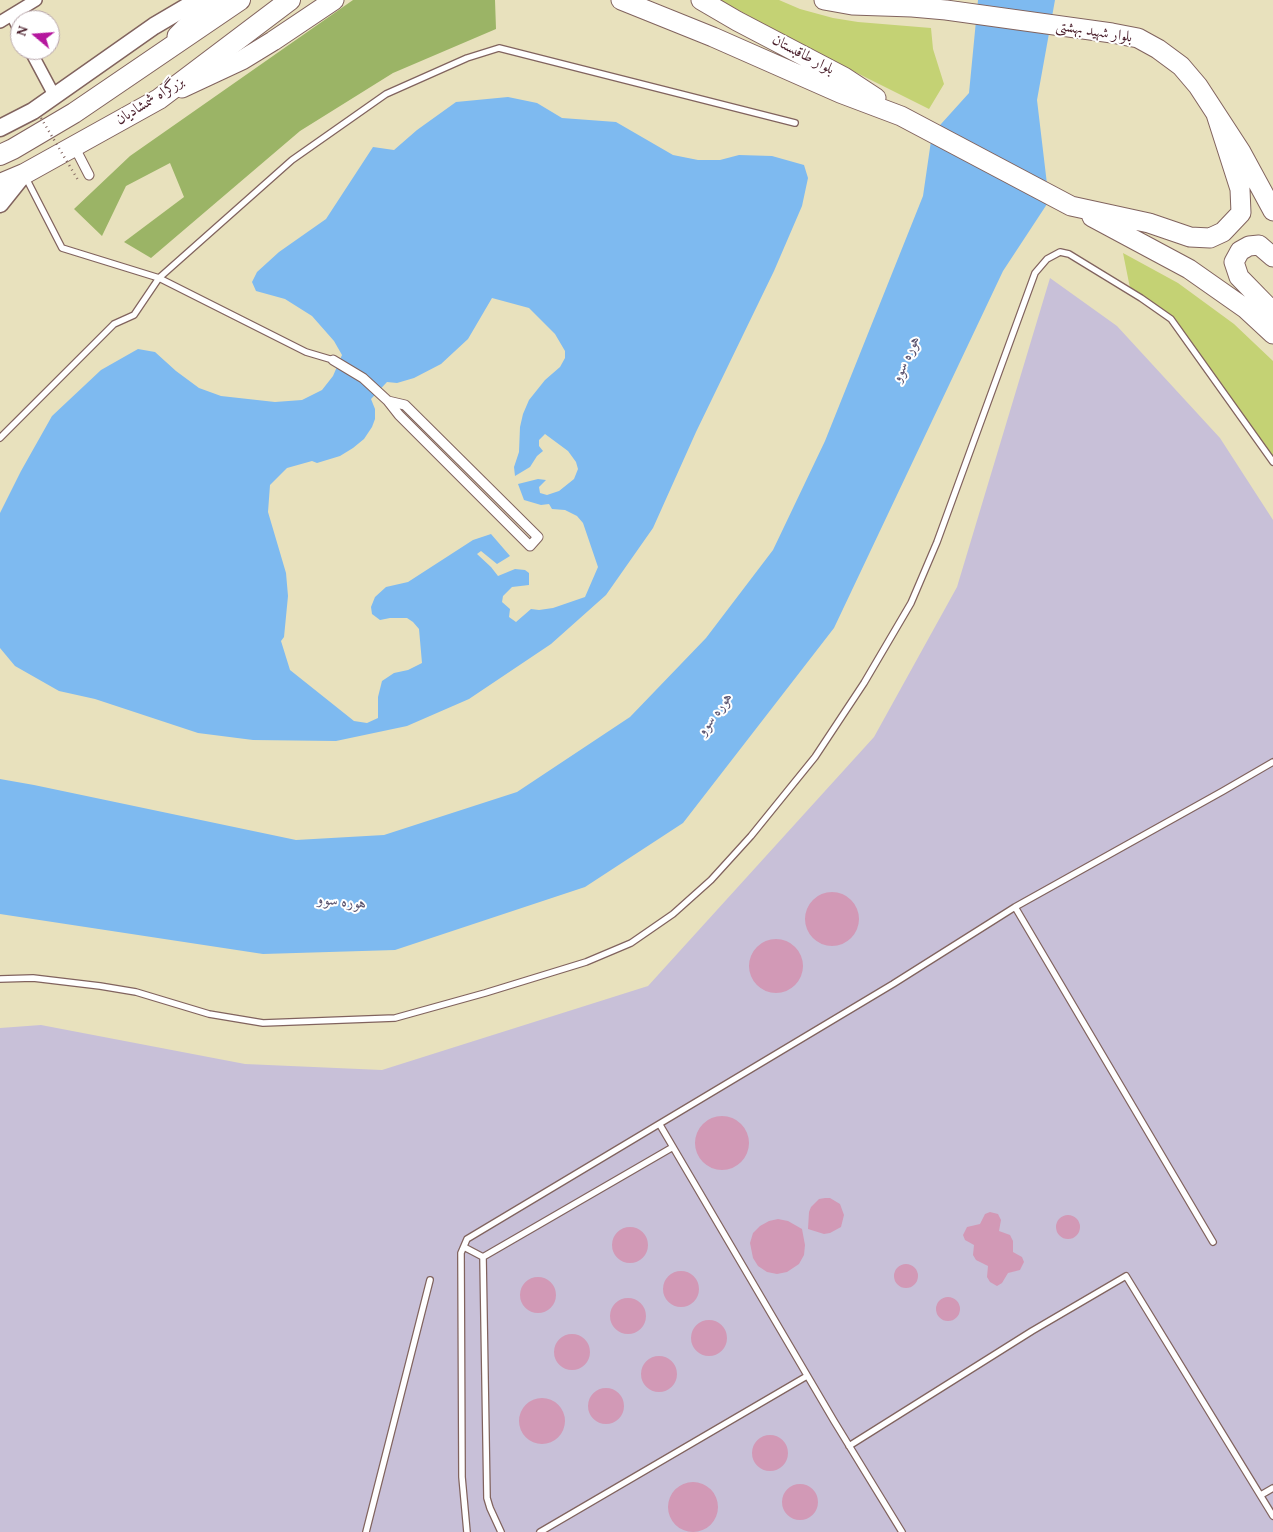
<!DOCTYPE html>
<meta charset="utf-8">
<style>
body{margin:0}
#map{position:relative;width:1273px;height:1532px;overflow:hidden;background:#e8e1bd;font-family:"Gentium Book Plus",serif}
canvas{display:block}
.north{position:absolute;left:10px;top:10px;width:50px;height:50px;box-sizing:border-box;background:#fff;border:1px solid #b7a5aa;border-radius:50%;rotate:288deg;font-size:14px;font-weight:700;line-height:20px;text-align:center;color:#4a1f2b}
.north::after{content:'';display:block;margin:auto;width:18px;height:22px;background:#b5179e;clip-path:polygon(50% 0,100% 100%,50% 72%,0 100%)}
</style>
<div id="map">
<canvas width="1273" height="1532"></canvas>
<div class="north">N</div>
</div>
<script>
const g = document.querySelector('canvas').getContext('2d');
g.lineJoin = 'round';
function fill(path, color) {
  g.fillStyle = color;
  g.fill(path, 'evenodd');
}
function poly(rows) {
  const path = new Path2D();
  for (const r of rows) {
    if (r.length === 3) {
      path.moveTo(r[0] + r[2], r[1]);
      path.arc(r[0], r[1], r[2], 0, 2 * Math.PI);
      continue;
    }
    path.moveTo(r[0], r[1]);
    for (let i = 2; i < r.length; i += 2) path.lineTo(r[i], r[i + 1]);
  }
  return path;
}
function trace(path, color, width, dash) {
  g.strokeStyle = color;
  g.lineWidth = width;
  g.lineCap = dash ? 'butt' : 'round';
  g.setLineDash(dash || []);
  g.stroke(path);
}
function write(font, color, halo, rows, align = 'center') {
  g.font = font + ' "Gentium Book Plus",Amiri,serif';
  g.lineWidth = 4;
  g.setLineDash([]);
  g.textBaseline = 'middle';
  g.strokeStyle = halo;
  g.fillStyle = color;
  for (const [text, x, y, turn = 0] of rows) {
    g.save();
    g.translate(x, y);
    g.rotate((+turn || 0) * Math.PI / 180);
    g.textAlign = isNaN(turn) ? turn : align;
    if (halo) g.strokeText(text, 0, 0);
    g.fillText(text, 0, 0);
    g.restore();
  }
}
fill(poly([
 [1050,278,1117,326,1220,438,1273,520,1273,1532,0,1532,0,1028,41,1025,245,1064,382,1070,648,986,874,737,957,587]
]), '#c8c0d8');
fill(poly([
 [720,0,779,0,800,9,833,18,858,22,931,28,933,49,944,84,929,109,805,47],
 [1123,253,1178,283,1234,324,1273,361,1273,458,1172,318,1130,288]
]), '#c4d274');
fill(poly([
 [353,0,495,0,496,29,393,73,300,131,151,258,124,242,184,197,170,163,126,186,102,236,74,209,130,156]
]), '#9bb466');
fill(poly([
 [978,0,1055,0,1037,100,1049,201,1003,271,834,628,683,823,585,887,395,950,263,954,0,914,0,779,34,785,296,840,384,835,517,792,630,717,706,638,773,550,825,441,923,196,932,134,969,93],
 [508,97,537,103,562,118,616,122,673,155,698,160,720,160,739,155,772,156,804,165,808,178,802,206,774,271,696,432,653,528,606,595,551,644,469,699,407,726,336,741,253,740,198,733,95,699,59,691,15,666,0,648,0,513,21,471,52,416,101,370,138,349,155,352,176,371,199,388,221,396,275,402,302,400,322,390,333,376,342,355,334,341,312,316,285,299,256,291,252,282,257,272,279,252,326,219,373,147,394,150,417,130,456,102],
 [492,298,529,308,555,334,565,351,565,358,560,367,545,380,529,400,523,414,520,427,519,452,514,467,515,476,530,467,537,456,543,451,539,446,539,440,545,434,568,451,576,462,578,469,574,479,559,491,547,495,540,493,539,487,546,480,538,479,518,484,524,500,541,505,549,504,552,509,565,510,577,516,583,523,598,567,585,597,553,608,539,610,531,609,516,622,509,617,510,609,502,602,503,596,512,587,529,585,529,573,525,570,515,569,498,576,491,567,477,554,481,551,497,564,510,556,491,534,473,540,408,582,386,587,375,597,371,607,372,614,380,620,390,618,407,618,413,622,419,629,422,663,408,670,394,673,382,681,378,697,378,718,367,723,354,721,290,670,281,641,284,637,288,596,286,573,268,512,270,485,287,468,312,461,317,463,340,456,353,448,364,439,372,427,375,419,375,409,371,399,387,382,397,383,414,378,441,364,468,339]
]), '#7ebaf0');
fill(poly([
 [832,919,27],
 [776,966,27],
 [722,1143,27],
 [825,1198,830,1198,840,1204,844,1215,841,1227,830,1233,824,1234,808,1229,809,1212,811,1207,819,1199],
 [990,1212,998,1214,1001,1220,999,1231,1010,1235,1013,1241,1013,1252,1022,1257,1024,1262,1020,1270,1008,1273,1002,1283,997,1286,990,1282,987,1277,988,1266,976,1260,973,1255,974,1245,965,1240,963,1235,967,1227,980,1224,985,1214],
 [1068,1227,12],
 [778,1219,788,1221,802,1229,805,1245,804,1255,799,1264,787,1272,777,1274,767,1272,758,1266,753,1258,750,1243,753,1233,760,1226,769,1221],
 [630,1245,18],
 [906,1276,12],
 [681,1289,18],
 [538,1295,18],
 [948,1309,12],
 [628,1316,18],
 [709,1338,18],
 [572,1352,18],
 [659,1374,18],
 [606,1406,18],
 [542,1421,23],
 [770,1453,18],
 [693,1507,25],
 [800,1502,18]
]), '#d299b6');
const service = poly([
 [26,178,62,248,159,278,306,352,333,360],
 [0,438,114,324,134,315,159,278,292,160,386,94,467,58,499,48,795,123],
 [1015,907,1213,1242],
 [0,979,33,978,100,986,136,992,209,1014,263,1023,395,1018,485,993,586,962,631,943,673,914,711,880,751,836,815,757,864,683,911,603,937,542,1035,273,1047,259,1060,252,1069,254,1141,298,1171,319,1273,462],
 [660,1125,834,1421,902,1532],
 [464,1247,483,1257],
 [483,1257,487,1498,490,1508,501,1532],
 [483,1257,673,1147],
 [849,1446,1032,1331,1126,1276,1273,1516],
 [1261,1495,1273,1488],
 [366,1532,430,1280],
 [467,1532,462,1477,461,1253,467,1239,893,984,1015,907,1223,791,1273,762],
 [540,1532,807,1376]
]);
const pedestrian = poly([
 [74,146,89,175],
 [333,360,363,378,388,401,399,415,530,546,538,537,405,405,388,401]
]);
const minor = poly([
 [12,15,20,31],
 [0,22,36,0],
 [30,50,54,95]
]);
const secondary = poly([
 [0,128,33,111,154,26,198,0],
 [0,204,24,174]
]);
const primary = poly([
 [621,0,713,37,840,93,901,116,1071,206,1149,223,1190,237,1210,238,1223,232,1241,213,1240,189,1216,114],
 [701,0,737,21,844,77,876,98],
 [824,0,852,5,912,7,946,10,1112,33,1138,38,1158,49,1181,66,1198,86,1241,152,1273,211],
 [177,36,213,0],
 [182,88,242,60,273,41,334,0],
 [1092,217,1189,269,1246,309,1273,334],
 [1273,257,1259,245,1249,246,1240,251,1234,262,1239,277,1273,312]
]);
const trunk = poly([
 [0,155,13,149,74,113,240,0],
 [0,184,24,174,159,99,290,0]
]);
trace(service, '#81635e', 8);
trace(pedestrian, '#81635e', 11);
trace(minor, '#81635e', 14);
trace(secondary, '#81635e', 19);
trace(primary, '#81635e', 21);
trace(trunk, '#81635e', 22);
trace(service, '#fff', 5.5);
trace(pedestrian, '#fff', 9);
trace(minor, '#fff', 11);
trace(secondary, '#fff', 16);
trace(primary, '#fff', 19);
trace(trunk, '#fff', 20);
trace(poly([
 [41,118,78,180]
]), '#81635e', 2.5, [1, 4]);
write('15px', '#4a1f2b', '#fff', [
 ["بلوار شهید بهشتی",1094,32,9],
 ["بلوار طاقبستان",803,55,28],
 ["بزرگراه شمشادیان",150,101,-32]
]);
write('italic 16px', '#5c5570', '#fff', [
 ["هوره سوو",906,359,-66],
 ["هوره سوو",715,714,-54],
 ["هوره سوو",342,902,6]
]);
</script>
